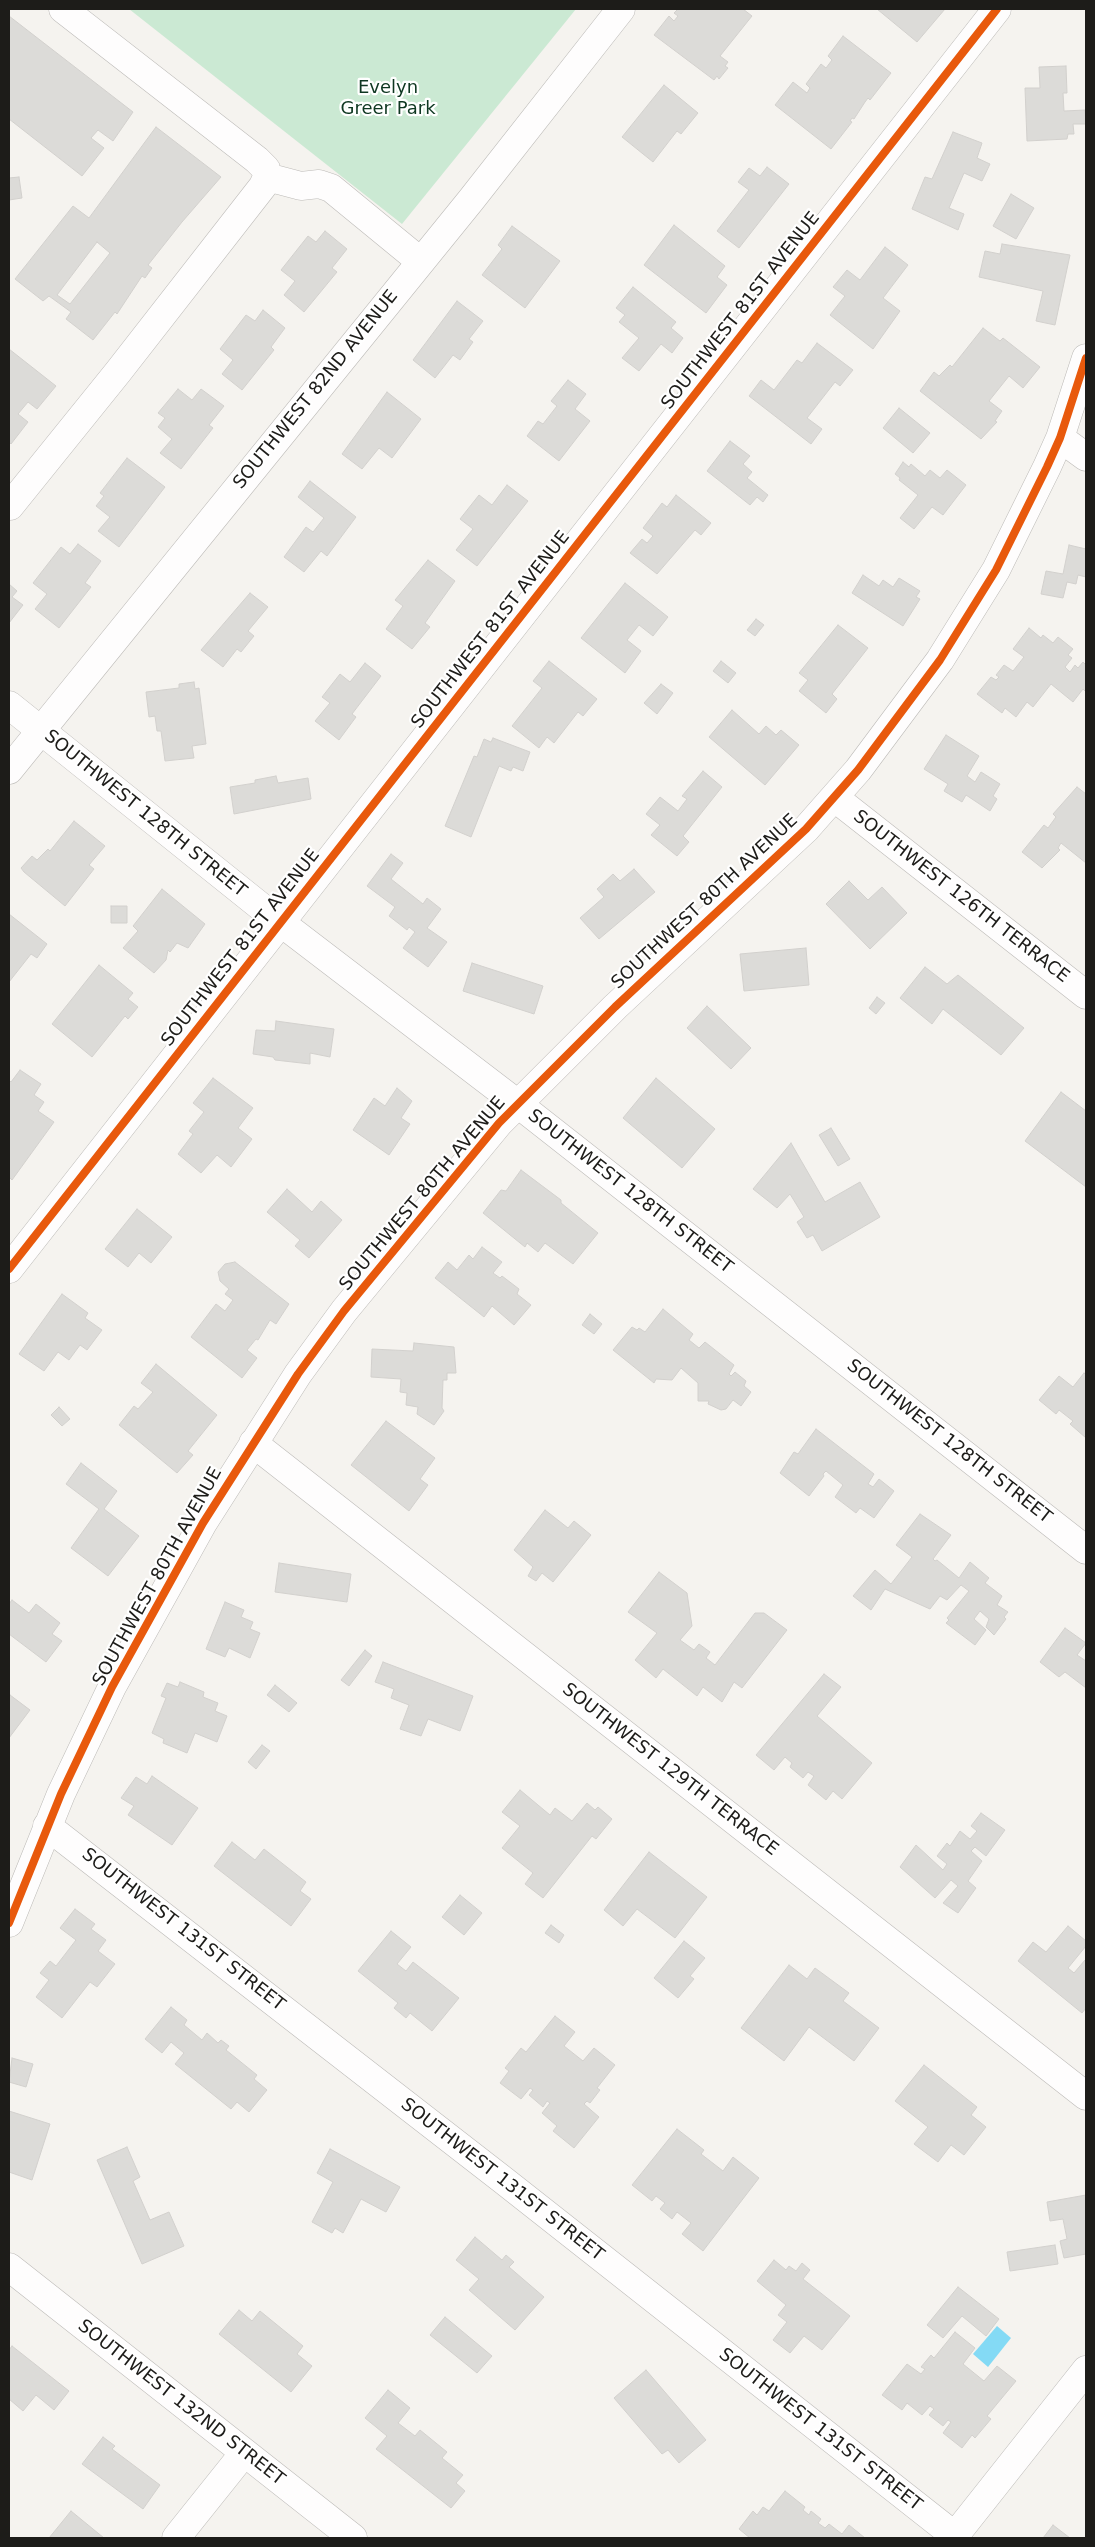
<!DOCTYPE html>
<style>
body{margin:0}
#map{position:relative;width:1095px;height:2547px;overflow:hidden;background:#f5f3ef;font-family:"DejaVu Sans",sans-serif}
canvas{display:block}
.frame{position:absolute;inset:0;border:10px solid #1d1c19;pointer-events:none}
</style>
<div id="map">
<canvas width="1095" height="2547"></canvas>
<div class="frame"></div>
</div>
<script>
const g = document.querySelector('canvas').getContext('2d');
g.lineJoin = 'round';
function fill(path, color) {
  g.fillStyle = color;
  g.fill(path, 'evenodd');
}
function poly(rows) {
  const path = new Path2D();
  for (const r of rows) {
    path.moveTo(r[0], r[1]);
    for (let i = 2; i < r.length; i += 2) path.lineTo(r[i], r[i + 1]);
  }
  return path;
}
function trace(path, color, width, dash) {
  g.strokeStyle = color;
  g.lineWidth = width;
  g.lineCap = dash ? 'butt' : 'round';
  g.setLineDash(dash || []);
  g.stroke(path);
}
function write(font, color, halo, rows, align = 'center') {
  g.font = font + ' "DejaVu Sans",sans-serif';
  g.lineWidth = 4.5;
  g.setLineDash([]);
  g.textBaseline = 'middle';
  g.strokeStyle = halo;
  g.fillStyle = color;
  for (const [text, x, y, turn = 0] of rows) {
    g.save();
    g.translate(x, y);
    g.rotate((+turn || 0) * Math.PI / 180);
    g.textAlign = isNaN(turn) ? turn : align;
    if (halo) g.strokeText(text, 0, 0);
    g.fillText(text, 0, 0);
    g.restore();
  }
}
fill(poly([
 [129,9,576,9,402,224]
]), '#cbe9d3');
fill(poly([
 [997,2326,1011,2338,988,2367,973,2354]
]), '#84daf5');
const building = poly([
 [678,9,743,9,752,16,720,56,728,62,725,66,728,68,719,79,717,76,714,80,654,35,669,16,674,21,678,16,674,13,678,9],
 [877,9,945,9,917,42,877,9],
 [9,16,133,112,113,141,98,130,91,138,104,148,82,176,9,119,9,16],
 [843,36,891,73,870,100,868,98,865,102,854,119,852,118,850,121,852,122,831,149,775,105,793,82,807,93,810,88,806,84,821,64,826,68,832,60,828,56,843,36],
 [1066,66,1067,93,1063,93,1064,111,1085,110,1086,124,1073,124,1074,134,1068,134,1067,139,1027,141,1025,88,1040,88,1039,67,1066,66],
 [664,85,698,113,681,134,677,131,653,162,622,137,664,85],
 [156,127,221,177,182,222,148,265,152,268,145,278,142,276,117,314,115,312,93,340,66,319,71,312,49,296,43,301,15,279,73,206,89,218,156,127],
 [97,242,110,253,70,304,57,295,97,242],
 [953,132,982,143,977,158,990,164,982,181,964,173,949,208,964,214,958,230,912,209,925,177,932,179,953,132],
 [767,167,789,184,739,248,717,231,749,190,738,182,749,168,760,176,767,167],
 [19,177,22,198,9,200,9,178,19,177],
 [1011,194,1034,208,1016,239,993,226,1011,194],
 [674,225,725,266,717,277,727,285,706,313,644,265,674,225],
 [512,226,560,261,525,308,482,275,502,249,498,245,512,226],
 [325,231,347,249,332,268,337,272,304,312,284,295,295,281,281,270,308,236,316,242,325,231],
 [1002,244,1070,255,1055,325,1036,321,1043,291,979,277,985,251,1000,254,1002,244],
 [885,247,908,265,883,298,900,311,873,349,830,315,845,296,833,287,847,270,860,280,885,247],
 [633,287,676,322,671,328,683,338,672,353,661,344,639,371,622,358,639,338,619,322,625,315,616,308,633,287],
 [457,301,483,321,469,339,473,342,460,360,453,355,435,378,413,360,457,301],
 [263,310,285,328,271,347,274,350,242,390,222,374,233,360,220,349,246,315,255,321,263,310],
 [983,328,1000,341,1003,338,1040,367,1023,388,1009,376,989,401,1002,411,995,421,997,422,981,439,920,391,934,372,939,376,950,365,952,367,983,328],
 [817,343,853,370,840,386,835,382,807,418,822,429,811,444,749,396,761,380,774,390,797,360,802,363,817,343],
 [9,349,56,386,37,409,28,402,18,414,28,422,11,444,9,442,9,349],
 [568,380,586,394,575,409,590,421,559,461,527,436,538,421,543,424,557,406,551,401,568,380],
 [178,389,192,400,201,389,224,406,209,425,213,428,181,469,160,453,172,439,158,427,165,418,158,413,178,389],
 [387,392,421,419,392,458,379,448,362,469,342,454,387,392],
 [899,408,930,433,913,453,883,428,899,408],
 [730,441,750,456,743,464,752,472,747,478,768,495,763,502,757,497,750,505,707,471,730,441],
 [127,458,165,487,119,547,98,531,110,517,96,506,104,496,100,493,127,458],
 [903,462,909,467,911,464,925,476,930,470,940,478,947,470,966,485,943,515,932,507,914,529,900,518,918,495,899,480,900,478,895,474,903,462],
 [310,481,356,517,327,556,321,551,304,572,284,557,306,527,313,532,324,518,298,497,310,481],
 [507,485,528,501,477,566,456,550,473,529,460,519,479,495,492,505,507,485],
 [676,495,711,523,701,535,695,530,657,574,630,553,642,539,647,543,653,536,643,528,662,503,667,507,676,495],
 [78,544,101,561,85,583,91,587,59,628,35,609,47,594,33,583,61,547,70,554,78,544],
 [1069,545,1086,549,1086,577,1078,575,1076,584,1067,582,1063,598,1041,594,1046,571,1063,574,1069,545],
 [428,560,455,581,425,623,430,627,412,649,386,629,403,606,395,600,428,560],
 [863,575,879,586,883,580,893,587,899,578,920,591,916,597,920,599,903,626,852,593,863,575],
 [625,583,668,617,653,636,639,625,627,640,641,651,625,673,581,638,625,583],
 [9,584,17,591,12,597,23,605,9,623,9,584],
 [250,593,268,607,248,631,254,636,241,652,237,649,223,667,201,650,250,593],
 [756,619,764,625,755,636,747,630,756,619],
 [838,625,868,648,832,694,837,699,826,713,799,691,808,680,799,673,838,625],
 [1029,628,1041,638,1043,635,1053,643,1058,637,1073,649,1068,655,1072,658,1065,667,1070,672,1075,665,1078,668,1083,662,1086,665,1086,692,1083,689,1073,702,1051,684,1033,707,1027,702,1016,717,1005,708,1002,713,977,694,991,677,996,680,999,677,996,675,1004,665,1013,671,1024,657,1013,649,1029,628],
 [549,661,597,699,583,716,578,712,554,743,547,737,539,748,512,726,542,688,533,681,549,661],
 [721,661,736,673,728,683,713,671,721,661],
 [365,663,381,676,352,714,356,717,339,740,315,721,330,703,322,697,340,674,350,682,365,663],
 [194,682,195,689,199,688,206,744,192,746,194,758,165,761,161,731,157,731,155,716,149,717,146,692,179,688,179,684,194,682],
 [661,684,673,693,657,714,644,703,661,684],
 [732,710,759,734,766,726,776,735,781,730,799,745,765,785,709,737,732,710],
 [946,735,979,756,967,776,975,782,981,772,1000,784,993,796,997,799,990,811,966,795,962,802,944,791,948,784,924,769,946,735],
 [493,738,530,752,523,771,513,767,511,771,499,766,471,837,445,826,474,756,477,757,484,739,491,742,493,738],
 [703,771,722,787,683,836,689,842,677,856,651,835,660,825,646,814,660,797,678,811,687,799,682,796,703,771],
 [276,776,278,783,308,778,311,799,234,814,230,787,255,783,255,780,276,776],
 [1077,787,1086,794,1086,863,1061,843,1058,848,1060,850,1042,868,1022,852,1044,825,1048,828,1056,817,1053,814,1077,787],
 [74,821,105,846,89,865,94,869,65,906,24,872,21,868,32,856,37,860,48,849,50,851,74,821],
 [391,854,403,863,391,879,423,904,427,898,441,909,427,928,447,942,428,967,403,948,415,932,409,927,407,930,389,916,395,907,367,886,391,854],
 [634,869,655,892,599,939,580,918,604,897,597,889,613,874,620,881,634,869],
 [849,881,868,900,882,887,907,913,870,949,826,904,849,881],
 [162,889,205,924,188,948,177,943,170,952,168,950,166,960,154,973,123,948,138,931,133,926,162,889],
 [111,906,127,906,127,923,111,923,111,906],
 [9,914,47,944,37,958,31,954,9,982,9,914],
 [806,948,809,985,744,991,740,954,806,948],
 [472,963,543,986,534,1014,463,991,472,963],
 [99,965,133,993,128,999,138,1007,128,1019,125,1016,92,1057,52,1024,99,965],
 [925,967,947,984,958,975,1024,1028,1001,1055,943,1009,932,1024,900,998,925,967],
 [877,997,885,1003,876,1014,869,1008,877,997],
 [707,1006,751,1048,731,1069,687,1028,707,1006],
 [276,1021,334,1029,330,1057,310,1053,310,1064,275,1060,273,1057,253,1054,256,1030,275,1031,276,1021],
 [20,1070,41,1084,34,1095,44,1102,38,1111,54,1122,12,1180,9,1177,9,1080,11,1082,20,1070],
 [213,1078,253,1108,238,1128,252,1139,231,1167,217,1155,201,1173,178,1154,193,1134,189,1131,204,1112,193,1103,213,1078],
 [656,1078,715,1129,682,1168,623,1118,656,1078],
 [397,1088,412,1101,401,1118,410,1124,389,1155,353,1130,374,1098,385,1106,397,1088],
 [1061,1092,1086,1111,1086,1187,1025,1141,1061,1092],
 [831,1128,850,1159,838,1166,819,1135,831,1128],
 [791,1143,825,1202,860,1182,880,1217,822,1251,813,1235,807,1238,797,1222,804,1217,790,1194,777,1208,753,1189,791,1143],
 [521,1170,561,1200,561,1203,598,1233,573,1264,545,1243,538,1252,527,1243,525,1247,483,1213,501,1190,506,1191,521,1170],
 [287,1189,312,1212,321,1201,342,1220,309,1258,295,1246,300,1240,267,1212,287,1189],
 [137,1209,172,1237,151,1263,139,1253,128,1267,105,1249,137,1209],
 [482,1247,502,1262,493,1273,500,1278,502,1276,519,1289,517,1294,531,1305,514,1325,492,1306,484,1317,435,1278,448,1262,457,1270,469,1255,473,1259,482,1247],
 [235,1262,289,1304,276,1324,270,1320,258,1340,256,1339,247,1350,257,1358,242,1378,191,1337,216,1304,225,1311,233,1300,225,1294,229,1289,220,1281,218,1272,225,1264,235,1262],
 [62,1294,88,1313,85,1318,102,1330,87,1350,80,1345,69,1360,58,1352,44,1371,19,1354,62,1294],
 [663,1309,693,1334,689,1340,699,1348,705,1342,734,1365,729,1374,731,1376,735,1372,746,1381,744,1386,751,1392,741,1406,733,1400,726,1409,721,1410,708,1404,709,1401,698,1401,698,1383,681,1368,672,1380,656,1379,654,1383,613,1350,632,1327,637,1330,639,1328,645,1332,663,1309],
 [590,1314,602,1324,594,1334,582,1325,590,1314],
 [414,1343,454,1347,456,1373,447,1373,447,1380,443,1380,442,1408,444,1411,434,1425,417,1414,418,1407,406,1405,407,1393,400,1392,401,1379,371,1377,372,1349,413,1351,414,1343],
 [156,1364,217,1415,188,1451,193,1455,177,1473,119,1425,134,1406,138,1409,153,1392,141,1383,156,1364],
 [1084,1373,1086,1375,1086,1438,1070,1424,1073,1421,1059,1410,1056,1414,1039,1400,1059,1376,1073,1387,1084,1373],
 [59,1407,70,1419,62,1426,51,1415,59,1407],
 [386,1421,435,1458,420,1479,428,1485,409,1511,351,1465,386,1421],
 [816,1429,874,1474,868,1484,873,1487,879,1479,894,1491,874,1518,860,1508,856,1513,835,1497,843,1485,826,1471,823,1474,824,1476,809,1496,780,1473,794,1452,798,1454,816,1429],
 [81,1463,117,1491,104,1509,139,1536,108,1576,71,1548,99,1509,66,1484,81,1463],
 [545,1510,568,1528,574,1521,591,1535,553,1582,542,1573,536,1581,528,1576,533,1567,514,1550,545,1510],
 [920,1514,951,1535,933,1559,935,1561,937,1560,959,1578,970,1562,989,1578,985,1583,1002,1596,997,1605,1008,1612,1004,1617,1006,1619,994,1635,986,1627,989,1619,980,1611,974,1619,986,1630,975,1645,946,1623,949,1620,947,1618,969,1591,961,1585,947,1600,940,1596,930,1609,885,1589,871,1610,853,1596,875,1570,891,1584,912,1557,896,1545,920,1514],
 [279,1563,351,1574,347,1602,275,1592,279,1563],
 [659,1572,687,1593,692,1626,680,1640,694,1650,699,1644,710,1652,706,1658,715,1665,755,1613,764,1613,787,1630,742,1688,734,1682,722,1702,703,1687,697,1696,663,1669,656,1678,635,1660,657,1633,628,1612,659,1572],
 [12,1600,29,1613,36,1604,60,1623,52,1634,62,1641,46,1662,9,1634,9,1604,12,1600],
 [225,1602,244,1610,241,1617,253,1622,250,1629,260,1633,250,1658,229,1648,225,1657,206,1649,225,1602],
 [1065,1628,1086,1643,1077,1655,1086,1661,1086,1688,1065,1672,1059,1677,1040,1662,1065,1628],
 [365,1650,372,1656,349,1686,341,1680,365,1650],
 [383,1662,473,1696,460,1731,428,1719,421,1736,400,1729,409,1705,391,1698,394,1689,375,1682,383,1662],
 [824,1674,841,1687,817,1716,872,1763,842,1799,833,1791,826,1800,808,1785,814,1776,808,1772,803,1778,790,1767,792,1763,785,1757,774,1770,756,1755,824,1674],
 [180,1682,204,1692,203,1697,218,1703,215,1711,227,1716,217,1742,195,1733,187,1753,163,1743,164,1739,152,1733,166,1698,161,1696,167,1683,178,1687,180,1682],
 [275,1685,297,1703,289,1712,267,1695,275,1685],
 [10,1695,30,1710,9,1738,9,1697,10,1695],
 [262,1745,270,1751,256,1769,248,1762,262,1745],
 [152,1776,198,1808,172,1845,128,1815,134,1806,121,1798,136,1777,147,1784,152,1776],
 [520,1790,550,1815,555,1808,572,1821,587,1803,595,1810,598,1807,612,1819,596,1839,592,1836,543,1898,525,1884,533,1873,502,1848,520,1826,502,1812,520,1790],
 [981,1813,1005,1830,986,1856,975,1847,971,1851,982,1861,968,1881,976,1888,958,1913,943,1903,958,1886,951,1880,935,1898,900,1867,916,1845,943,1870,947,1864,937,1856,947,1843,950,1846,960,1831,970,1839,977,1831,971,1826,981,1813],
 [232,1842,255,1860,264,1849,306,1882,300,1891,311,1899,291,1926,214,1866,232,1842],
 [649,1852,707,1897,675,1938,637,1909,623,1926,604,1910,649,1852],
 [460,1895,482,1913,464,1935,442,1917,460,1895],
 [75,1909,95,1924,91,1929,106,1940,98,1951,115,1964,97,1987,90,1982,62,2018,36,1997,49,1980,40,1973,50,1961,56,1966,76,1940,60,1928,75,1909],
 [551,1925,564,1935,559,1943,545,1933,551,1925],
 [1068,1926,1086,1941,1086,1946,1068,1968,1074,1973,1085,1960,1086,1962,1086,2008,1082,2013,1018,1961,1033,1942,1046,1952,1068,1926],
 [391,1931,411,1947,397,1964,406,1971,413,1962,459,1998,432,2031,410,2013,406,2018,394,2008,398,2003,358,1971,391,1931],
 [684,1941,705,1958,690,1976,694,1979,678,1998,654,1978,684,1941],
 [789,1965,807,1979,815,1968,849,1993,843,2001,879,2028,854,2061,809,2027,784,2061,741,2028,789,1965],
 [171,2007,187,2020,184,2025,202,2040,207,2033,218,2043,221,2040,229,2046,226,2050,257,2075,254,2079,267,2090,249,2112,237,2102,231,2109,175,2064,184,2053,171,2042,162,2053,145,2039,171,2007],
 [555,2016,575,2032,564,2046,583,2061,594,2048,615,2065,597,2088,600,2090,590,2103,587,2101,584,2104,599,2117,574,2148,553,2131,557,2126,542,2113,550,2103,547,2101,543,2107,529,2095,533,2090,530,2088,521,2099,500,2083,509,2071,505,2068,521,2048,526,2052,555,2016],
 [12,2058,33,2064,26,2087,9,2082,12,2058],
 [924,2065,977,2107,971,2115,986,2127,964,2155,951,2145,938,2162,914,2144,928,2127,895,2101,924,2065],
 [9,2111,50,2124,32,2180,9,2172,9,2111],
 [677,2129,704,2150,701,2154,723,2171,733,2157,759,2178,703,2251,682,2234,691,2223,677,2212,672,2219,660,2209,665,2203,656,2196,652,2201,632,2185,677,2129],
 [127,2147,140,2177,133,2181,150,2220,169,2212,184,2246,142,2264,97,2160,127,2147],
 [330,2149,400,2187,386,2212,361,2199,343,2233,335,2228,332,2233,312,2222,333,2182,317,2173,330,2149],
 [1086,2195,1086,2254,1064,2258,1060,2241,1067,2239,1063,2219,1050,2221,1047,2202,1086,2195],
 [475,2237,502,2260,506,2255,514,2262,509,2267,544,2297,515,2330,469,2290,479,2279,456,2260,475,2237],
 [1055,2245,1058,2264,1010,2271,1007,2252,1055,2245],
 [774,2260,786,2270,789,2266,796,2271,802,2263,810,2270,803,2279,850,2316,822,2350,804,2336,790,2353,773,2340,787,2322,778,2315,786,2305,757,2281,774,2260],
 [958,2287,999,2319,986,2336,962,2316,943,2338,927,2325,958,2287],
 [239,2310,252,2321,260,2311,303,2346,297,2354,312,2366,291,2392,219,2334,239,2310],
 [445,2317,492,2356,477,2373,430,2335,445,2317],
 [955,2332,975,2348,963,2364,984,2381,997,2366,1016,2381,987,2416,991,2419,975,2438,972,2435,962,2448,943,2433,951,2422,948,2420,943,2426,929,2415,934,2409,930,2406,922,2415,907,2403,902,2410,882,2395,907,2364,921,2374,925,2369,921,2367,931,2355,934,2358,955,2332],
 [12,2346,69,2391,54,2410,36,2395,23,2411,9,2399,9,2350,12,2346],
 [646,2370,706,2440,679,2463,668,2450,662,2454,614,2398,646,2370],
 [388,2390,410,2408,398,2423,415,2436,420,2430,447,2452,442,2458,463,2475,456,2483,465,2491,451,2508,376,2449,387,2436,365,2418,388,2390],
 [103,2437,115,2446,112,2449,160,2485,143,2509,82,2464,103,2437],
 [785,2491,805,2507,803,2510,809,2515,811,2511,821,2519,818,2523,825,2528,829,2524,842,2534,849,2525,865,2538,750,2538,739,2529,753,2511,757,2515,763,2507,769,2511,785,2491],
 [71,2511,104,2538,49,2538,71,2511],
 [1053,2525,1070,2538,1043,2538,1053,2525]
]);
fill(building, '#dcdbd8');
trace(building, '#d2d0cd', 1);
const minor = poly([
 [267,177,301,186,319,184,331,188,420,261],
 [1060,438,1086,457],
 [9,505,10,506,118,372,263,186,267,177,266,169,257,160,63,9],
 [9,705,280,922,518,1104,1086,1550],
 [9,770,471,200,621,9],
 [835,798,1086,995],
 [9,1269,997,9],
 [253,1443,1086,2096],
 [47,1826,503,2180,955,2536],
 [9,1923,61,1794,112,1687,203,1523,298,1374,344,1311,499,1123,615,1007,806,829,858,770,940,660,996,570,1047,467,1060,438,1086,358],
 [9,2267,353,2538],
 [176,2538,244,2453],
 [953,2538,1086,2370]
]);
trace(minor, '#bcbab7', 29);
trace(minor, '#fefdfd', 28);
trace(poly([
 [9,1269,997,9],
 [9,1923,61,1794,112,1687,203,1523,298,1374,344,1311,499,1123,615,1007,806,829,858,770,940,660,996,570,1047,467,1060,438,1086,358]
]), '#e8590c', 8);
write('18px', '#0e3721', '#fff', [
 ["Evelyn",388,88],
 ["Greer Park",388,109]
]);
write('18px', '#1d1c19', '#fff', [
 ["SOUTHWEST 81ST AVENUE",741,311,-52],
 ["SOUTHWEST 82ND AVENUE",316,390,-51],
 ["SOUTHWEST 81ST AVENUE",491,630,-52],
 ["SOUTHWEST 128TH STREET",145,814,39],
 ["SOUTHWEST 126TH TERRACE",961,897,38],
 ["SOUTHWEST 80TH AVENUE",705,902,-43],
 ["SOUTHWEST 81ST AVENUE",241,948,-52],
 ["SOUTHWEST 128TH STREET",630,1192,38],
 ["SOUTHWEST 80TH AVENUE",423,1194,-50],
 ["SOUTHWEST 128TH STREET",949,1442,38],
 ["SOUTHWEST 80TH AVENUE",158,1577,-61],
 ["SOUTHWEST 129TH TERRACE",670,1770,38],
 ["SOUTHWEST 131ST STREET",183,1930,38],
 ["SOUTHWEST 131ST STREET",502,2180,38],
 ["SOUTHWEST 132ND STREET",181,2403,38],
 ["SOUTHWEST 131ST STREET",820,2430,38]
]);
</script>
